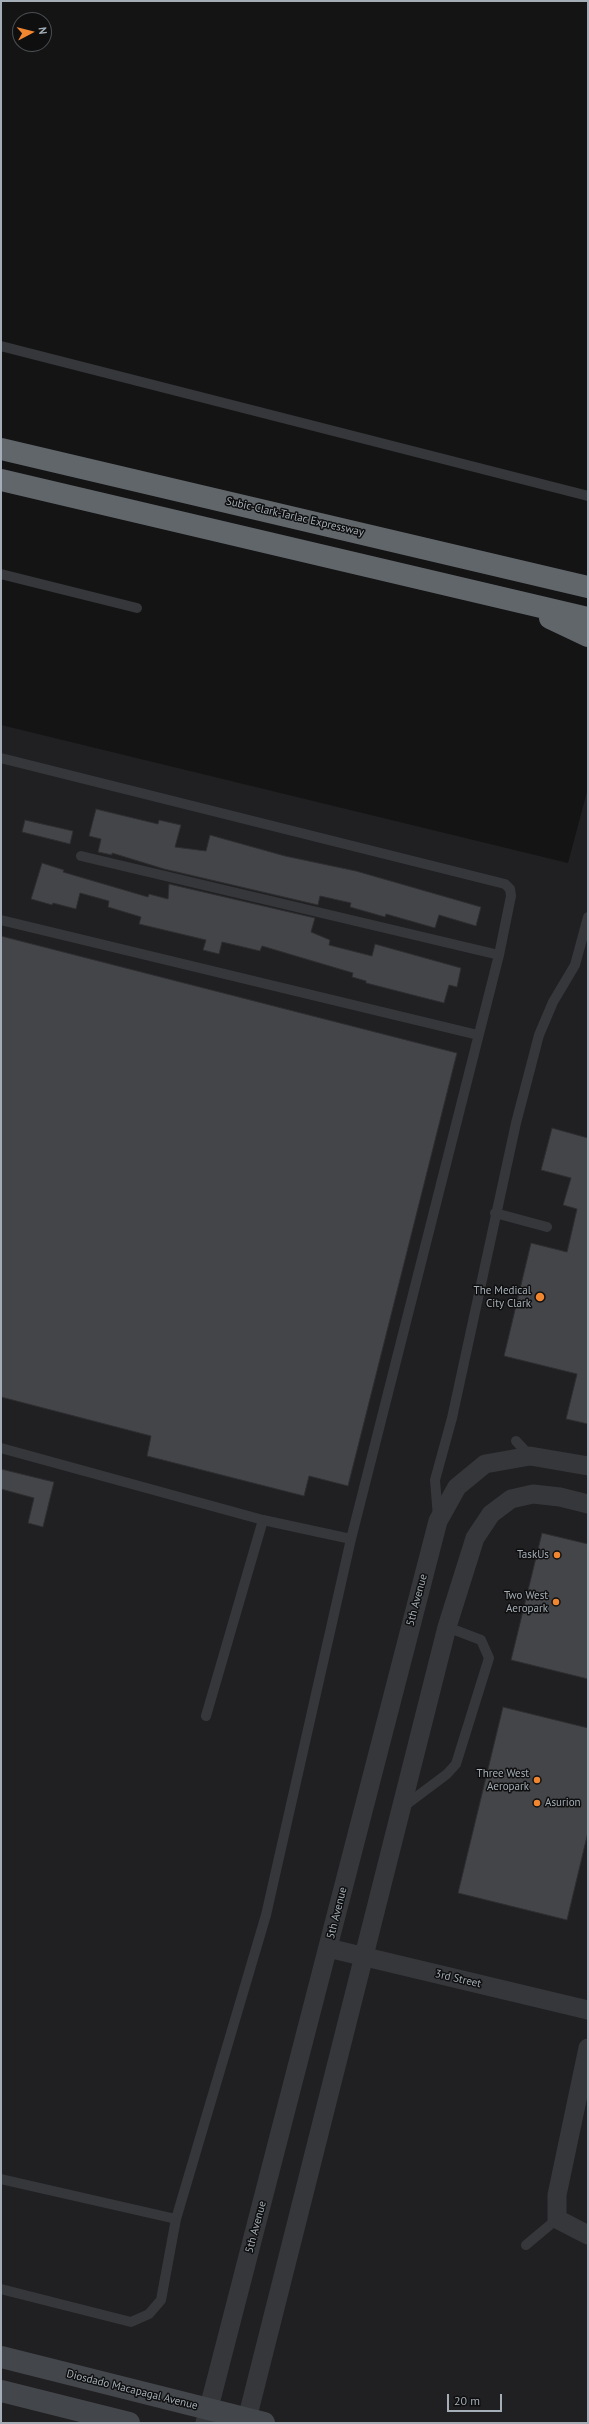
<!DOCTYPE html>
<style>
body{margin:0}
#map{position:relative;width:589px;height:2424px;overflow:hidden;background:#141415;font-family:"PT Sans",sans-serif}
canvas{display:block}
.frame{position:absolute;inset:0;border:2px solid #a5aeb6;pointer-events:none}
.north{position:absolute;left:12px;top:12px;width:40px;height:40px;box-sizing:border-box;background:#0f0f10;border:1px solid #4b4f52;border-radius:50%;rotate:83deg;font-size:11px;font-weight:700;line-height:16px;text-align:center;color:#a5aeb6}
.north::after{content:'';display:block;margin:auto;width:14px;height:18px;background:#f18630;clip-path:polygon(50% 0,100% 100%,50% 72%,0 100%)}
.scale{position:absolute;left:447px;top:2394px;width:55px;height:18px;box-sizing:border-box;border:2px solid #a5aeb6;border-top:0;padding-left:5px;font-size:12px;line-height:14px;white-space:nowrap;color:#a5aeb6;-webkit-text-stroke:3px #0f0f10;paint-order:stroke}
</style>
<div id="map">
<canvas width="589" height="2424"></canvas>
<div class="frame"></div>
<div class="north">N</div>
<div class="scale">20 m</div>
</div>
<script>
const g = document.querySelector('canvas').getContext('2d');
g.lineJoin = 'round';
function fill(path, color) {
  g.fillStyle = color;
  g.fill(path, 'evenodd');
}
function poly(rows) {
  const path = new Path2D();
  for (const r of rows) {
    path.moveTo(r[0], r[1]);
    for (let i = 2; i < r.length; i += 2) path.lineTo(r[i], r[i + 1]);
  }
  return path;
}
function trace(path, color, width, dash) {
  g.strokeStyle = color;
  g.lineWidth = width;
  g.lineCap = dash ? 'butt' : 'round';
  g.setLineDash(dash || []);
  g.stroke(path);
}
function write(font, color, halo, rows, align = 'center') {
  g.font = font + ' "PT Sans",sans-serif';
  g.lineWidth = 3;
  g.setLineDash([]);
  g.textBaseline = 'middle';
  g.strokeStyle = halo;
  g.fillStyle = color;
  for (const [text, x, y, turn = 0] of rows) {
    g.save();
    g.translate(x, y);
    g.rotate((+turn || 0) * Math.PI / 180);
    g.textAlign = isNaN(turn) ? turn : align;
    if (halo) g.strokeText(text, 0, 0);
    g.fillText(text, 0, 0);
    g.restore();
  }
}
fill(poly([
 [1,725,568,863,588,788,588,2423,1,2423]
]), '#202022');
const building = poly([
 [96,809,158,824,159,820,181,825,175,847,206,851,210,835,285,856,356,871,481,907,476,926,439,915,435,928,386,914,385,917,350,907,351,903,320,896,318,905,164,869,112,853,112,855,98,852,101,839,89,836,96,809],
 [25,820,73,831,70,844,22,832,25,820],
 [42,863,64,870,63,872,148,897,149,894,168,899,169,884,315,918,311,932,330,940,329,945,372,956,375,944,461,968,457,987,449,985,444,1003,366,983,366,981,352,977,353,973,262,946,260,951,222,942,219,954,203,950,206,940,139,924,141,917,108,907,109,901,80,893,76,909,53,903,52,905,31,899,42,863],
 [1,936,457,1053,348,1486,309,1476,304,1496,147,1456,151,1436,1,1397,1,936],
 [552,1128,588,1138,588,1424,566,1419,577,1374,504,1356,531,1243,567,1252,577,1209,563,1205,571,1178,541,1170,552,1128],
 [1,1469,54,1482,43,1527,28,1523,34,1498,1,1489,1,1469],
 [542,1533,588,1544,588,1679,511,1660,542,1533],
 [503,1707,588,1728,588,1832,567,1920,458,1893,503,1707]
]);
fill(building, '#434548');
trace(building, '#2e2e31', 1);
trace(poly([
 [1,346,588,496],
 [1,574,137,608],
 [1,758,505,884,510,889,511,896,499,955,351,1539,266,1915,176,2219,161,2300,149,2314,131,2322,1,2289],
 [81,856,499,955],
 [1,920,478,1035],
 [495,1213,547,1227],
 [516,1441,530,1456],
 [1,1448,263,1520,351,1539],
 [438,1517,435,1480,452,1418,516,1123,539,1035,553,1002,575,965,588,917],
 [206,1716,263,1520],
 [403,1807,447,1774,456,1764,489,1658,481,1640,447,1627],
 [1,2179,176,2219],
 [526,2245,557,2219]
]), '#35373a', 10);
trace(poly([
 [328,1948,588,2010],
 [588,2048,557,2195,557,2219,588,2235],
 [205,2423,438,1521,457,1487,485,1464,530,1456,588,1466],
 [246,2423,447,1627,475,1538,491,1514,511,1499,533,1494,560,1497,588,1504]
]), '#35373a', 19);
trace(poly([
 [1,2357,264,2423],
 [1,2391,129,2423]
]), '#43464a', 22);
trace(poly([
 [1,449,588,587],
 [1,480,588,618],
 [550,618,588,636]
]), '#61666b', 22);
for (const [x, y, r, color] of [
 [540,1297,5,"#f18630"],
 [557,1555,4,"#f18630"],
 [556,1602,4,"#f18630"],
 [537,1780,4,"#f18630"],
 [537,1803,4,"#f18630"]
]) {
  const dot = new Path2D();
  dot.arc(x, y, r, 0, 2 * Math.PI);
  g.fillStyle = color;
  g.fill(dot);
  trace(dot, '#0f0f10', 1.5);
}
write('11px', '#a5aeb6', '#0f0f10', [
 ["Subic-Clark-Tarlac Expressway",295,517,13],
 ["5th Avenue",417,1600,-75],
 ["5th Avenue",337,1913,-76],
 ["3rd Street",458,1979,13],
 ["5th Avenue",256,2227,-75],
 ["Diosdado Macapagal Avenue",132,2390,14]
]);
write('11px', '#a5aeb6', '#0f0f10', [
 ["The Medical",531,1291],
 ["City Clark",531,1304],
 ["TaskUs",549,1555],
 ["Two West",548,1596],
 ["Aeropark",548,1609],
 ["Three West",529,1774],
 ["Aeropark",529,1787],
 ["Asurion",545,1803,"left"]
], 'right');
</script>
